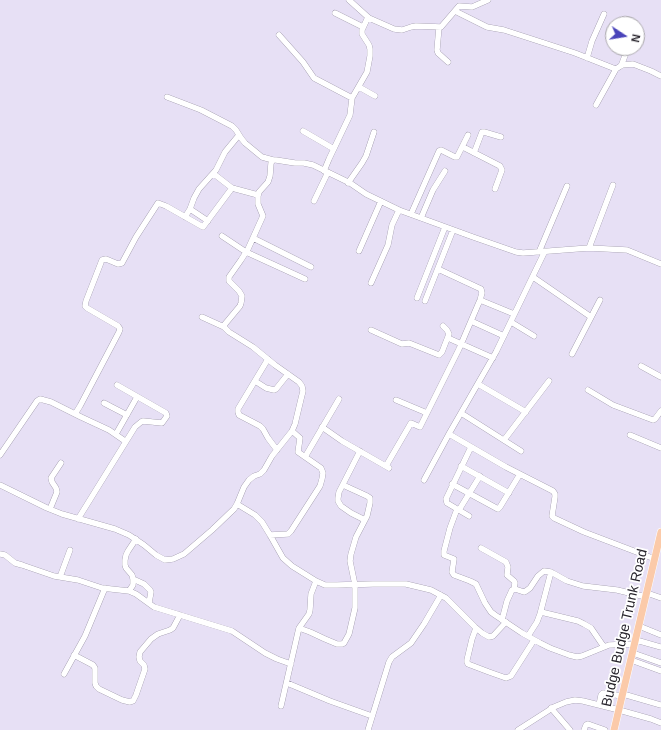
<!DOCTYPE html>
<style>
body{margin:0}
#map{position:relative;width:661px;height:730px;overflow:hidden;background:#e7e0f5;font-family:Arial,sans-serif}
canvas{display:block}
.north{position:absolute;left:605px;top:16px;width:40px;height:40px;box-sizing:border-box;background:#fff;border:1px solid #a9a7ab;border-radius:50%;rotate:102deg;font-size:11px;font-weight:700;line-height:16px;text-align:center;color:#27242c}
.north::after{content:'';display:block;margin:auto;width:14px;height:18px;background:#4a44ba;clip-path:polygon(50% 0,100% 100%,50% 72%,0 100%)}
</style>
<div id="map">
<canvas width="661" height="730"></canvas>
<div class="north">N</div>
</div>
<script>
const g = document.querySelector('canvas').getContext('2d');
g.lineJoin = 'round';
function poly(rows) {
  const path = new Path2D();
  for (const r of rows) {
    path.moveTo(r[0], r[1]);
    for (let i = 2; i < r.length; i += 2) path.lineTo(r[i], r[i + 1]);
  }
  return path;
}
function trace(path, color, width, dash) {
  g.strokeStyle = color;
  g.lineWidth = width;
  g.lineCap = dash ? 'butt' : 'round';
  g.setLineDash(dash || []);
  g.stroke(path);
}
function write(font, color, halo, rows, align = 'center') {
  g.font = font + ' Arial,sans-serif';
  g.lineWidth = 3.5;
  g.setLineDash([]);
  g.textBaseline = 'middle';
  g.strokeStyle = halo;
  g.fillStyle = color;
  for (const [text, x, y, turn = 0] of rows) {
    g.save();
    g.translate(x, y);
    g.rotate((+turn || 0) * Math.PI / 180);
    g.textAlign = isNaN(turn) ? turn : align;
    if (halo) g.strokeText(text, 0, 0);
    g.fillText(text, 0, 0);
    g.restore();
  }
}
const minor = poly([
 [349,0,369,18,394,29,402,30,411,27,416,26,441,27,459,6,472,7,488,0],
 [455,11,487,27,504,30,535,40,575,53,613,68,616,69,622,65,633,64,651,71,661,76],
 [335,13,363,27],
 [439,27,437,50,438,53,448,62],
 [279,35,303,62,314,78,352,98],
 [587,58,592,41,604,14],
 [621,66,628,48],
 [359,87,375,96],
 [167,97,201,110,232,126,236,130,241,138,245,143,262,157,273,160,276,160,295,163,304,163,313,165,350,183,366,194,399,210,473,237,516,252,523,253,589,248,627,250,661,264],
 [596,105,616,69],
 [303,131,334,149],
 [463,147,500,166,502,170,495,189],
 [474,153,482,132,484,132,501,137],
 [324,171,329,159,350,115,352,98,367,72,370,56,370,49,369,45,362,34,362,30,368,17],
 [214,174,232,188],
 [348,183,362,163,366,156,374,132],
 [314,201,328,172],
 [190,209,208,221],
 [411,214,439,151,441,150,455,157,457,157,468,135],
 [185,217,190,209,194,198,199,189,216,170,225,152,239,135],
 [421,218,433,190,445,171],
 [222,236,246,252,305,279],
 [253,238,311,267],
 [589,248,613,185],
 [359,251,381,201],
 [539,252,567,186],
 [533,277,591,317],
 [371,283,388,245,392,225,399,210],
 [417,298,445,227],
 [480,300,514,314],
 [425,301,453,230],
 [202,317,224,327],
 [471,321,504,336],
 [511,322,534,336],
 [371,330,402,344,409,343,439,355,442,352,449,334,447,330,443,326],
 [448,338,493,358],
 [572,354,600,300],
 [268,359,238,409,238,412,239,415,260,426,263,429,268,438,277,450],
 [641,366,661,377],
 [255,381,266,388,274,390,276,389,288,374],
 [478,384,526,412],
 [588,390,613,405,653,420,655,419,661,411],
 [396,400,427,413],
 [104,403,127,415],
 [461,413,521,451],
 [75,414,80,406,119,332,120,329,118,326,87,308,85,306,86,301,102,260,106,259,118,264,122,263,136,237,158,203,166,206,203,227,232,188,258,195],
 [322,427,342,441,389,468],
 [116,434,137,397],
 [449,434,506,467,553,491,555,494,555,497,552,516,554,518,584,532,655,559],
 [630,435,661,448],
 [504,440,549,381],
 [360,451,339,492,338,498,338,501,341,506,351,513,365,520],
 [0,455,37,401,40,399,51,402,81,417,109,430,125,441],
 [305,457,339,399],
 [386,466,411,423,420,427,459,349,480,300,482,293,481,289,438,269],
 [461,466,509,493],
 [424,480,450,432,496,352,545,251],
 [452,484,498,509,500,507,520,474],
 [0,485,47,508,62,514,115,529,129,535,144,545,156,555,165,560,173,559,184,554,212,530,234,509,237,504,244,487,249,480,254,476,260,474,264,470,272,456,292,431,295,424,301,399,303,391,302,386,299,382,275,365,253,347,229,332,224,327,225,324,240,306,241,303,242,296,239,291,229,281,229,277,241,260,248,249,262,218,263,216,258,204,258,196,259,192,268,182,270,176,271,163,273,160],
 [237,504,255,515,262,522,270,535,279,551,283,558,292,566,316,581,325,585,337,585,373,584,406,584,431,590,446,598,475,627,482,633,489,637,493,636,506,622],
 [50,509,57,492,56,488,52,482,51,478,61,463],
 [457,509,450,528,444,551,444,555,454,559,452,572,454,575,470,581,476,584,485,603,491,612,495,615,522,633,540,643,550,648,569,655,577,657,582,656,609,645,635,644],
 [459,510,480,476],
 [469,516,447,503,446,499,471,447],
 [78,519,135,427,141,422,143,421,162,423,167,416,166,413,117,385],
 [270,535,288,534,291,531,320,486,322,479,323,473,321,468,298,452,300,438,292,431],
 [481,548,506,562,508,567,507,575,514,581,515,583,514,589],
 [0,554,5,555,15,563,22,565,54,576,78,580,102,588,129,591,136,594,154,607,232,631,265,653,277,659,291,664],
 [60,577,70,550],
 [133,579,144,584,150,590,151,592,149,603],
 [129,591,133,585,133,579,132,575,126,568,125,565,125,560,126,555,128,551,136,539],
 [647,593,661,598],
 [541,612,578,621,584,624,591,628,604,647],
 [502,620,507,601,512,590,515,589,524,592,526,591,530,588,538,576,544,571,551,572,567,581,583,586,617,590,646,597],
 [639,626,661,635],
 [299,628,310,632,325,639,337,644,342,644,344,643,349,634,355,608,355,585,350,561,351,554,356,537,367,516,370,503,370,498,367,496,343,485],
 [476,628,472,639,467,660,467,662,468,664,489,672,506,678,511,676,534,640],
 [528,636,537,622,540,614,551,572],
 [636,640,661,647],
 [633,653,661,663],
 [74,655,93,665,95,668,95,683,96,686,99,689,122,700,130,702,133,701,136,695,145,669,144,665,140,661,139,657,140,652,151,639,158,634,170,630,173,628,180,615],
 [631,660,661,671],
 [64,674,85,636,105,588],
 [287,683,330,701,372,716],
 [623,694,661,705],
 [599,705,601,695,603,693,622,696],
 [281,706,298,632,299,628,309,614,310,610,311,594,316,581],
 [551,708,570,730],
 [368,730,389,662,392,657,411,643,424,624,441,595],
 [518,730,554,707,566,702,575,700,583,701,619,710,651,719,661,723],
 [584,730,586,725,588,724,605,730]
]);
const major = poly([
 [614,730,661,532]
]);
trace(minor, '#8e879b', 6);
trace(major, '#fff', 8);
trace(minor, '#fff', 5.5);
trace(major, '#fbcaa9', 7);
write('14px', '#27242c', '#fff', [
 ["Budge Budge Trunk Road",625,628,-77]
]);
</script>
